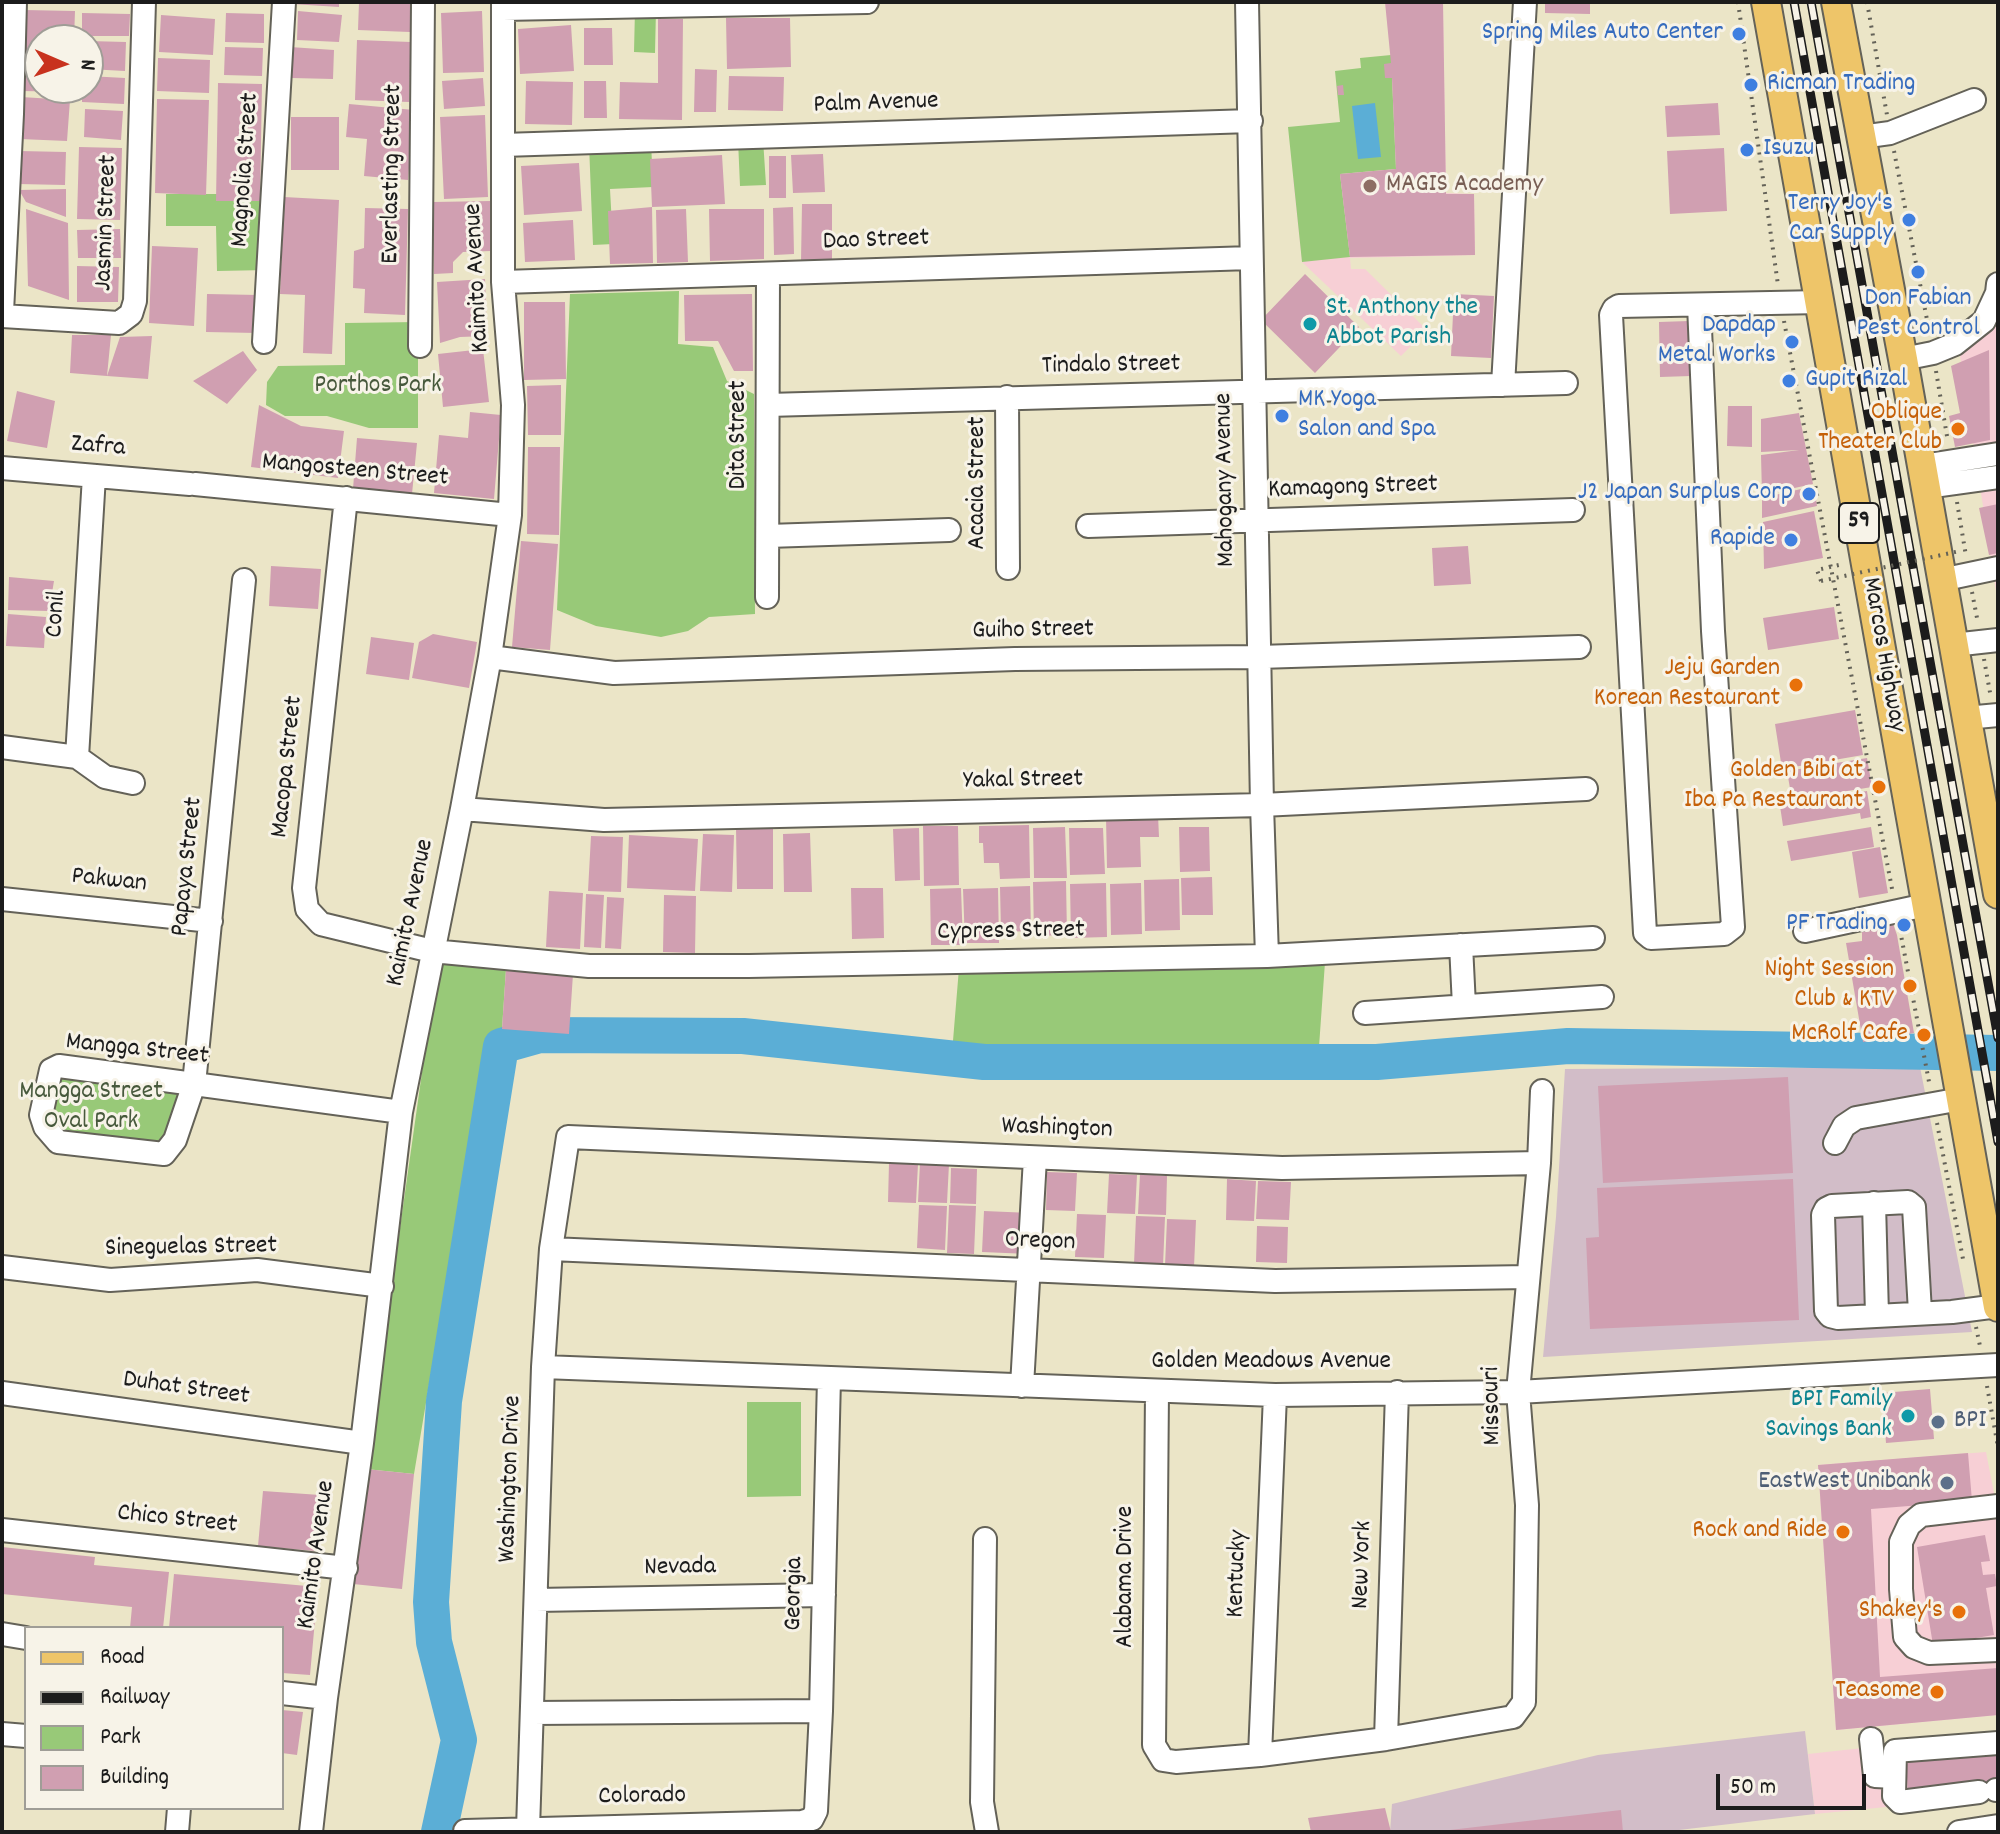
<!DOCTYPE html>
<style>
body{margin:0}
#map{position:relative;width:2000px;height:1834px;overflow:hidden;background:#ebe5c7;font-family:Dekko,sans-serif}
canvas{display:block}
.frame{position:absolute;inset:0;border:4px solid #1c1c1c;pointer-events:none}
.legend{position:absolute;left:24px;top:1626px;width:260px;height:184px;box-sizing:border-box;background:#f7f3e8;border:2px solid #9f9d96;margin:0;padding:10px 14px;list-style:none;font-size:24px;color:#1c1c1c}
.legend li{display:flex;align-items:center;gap:16px;height:40px}
.legend b{width:40px;border:2px solid #9f9d96}
.north{position:absolute;left:24px;top:24px;width:80px;height:80px;box-sizing:border-box;background:#f7f3e8;border:2px solid #9f9d96;border-radius:50%;rotate:92deg;font-size:22px;font-weight:700;line-height:32px;text-align:center;color:#1c1c1c}
.north::after{content:'';display:block;margin:auto;width:28px;height:36px;background:#c8321e;clip-path:polygon(50% 0,100% 100%,50% 72%,0 100%)}
.scale{position:absolute;left:1716px;top:1774px;width:150px;height:36px;box-sizing:border-box;border:4px solid #1c1c1c;border-top:0;padding-left:10px;font-size:24px;line-height:28px;white-space:nowrap;color:#1c1c1c;-webkit-text-stroke:6px #f7f3e8;paint-order:stroke}
</style>
<div id="map">
<canvas width="2000" height="1834"></canvas>
<div class="frame"></div>
<ul class="legend">
<li><b style="height:10px;background:#eec569"></b>Road</li>
<li><b style="height:10px;background:#1c1c1c"></b>Railway</li>
<li><b style="height:22px;background:#98c978"></b>Park</li>
<li><b style="height:22px;background:#d09fb1"></b>Building</li>
</ul>
<div class="north">N</div>
<div class="scale">50 m</div>
</div>
<script>
const g = document.querySelector('canvas').getContext('2d');
g.lineJoin = 'round';
function fill(path, color) {
  g.fillStyle = color;
  g.fill(path, 'evenodd');
}
function poly(rows) {
  const path = new Path2D();
  for (const r of rows) {
    path.moveTo(r[0], r[1]);
    for (let i = 2; i < r.length; i += 2) path.lineTo(r[i], r[i + 1]);
  }
  return path;
}
function trace(path, color, width, dash) {
  g.strokeStyle = color;
  g.lineWidth = width;
  g.lineCap = dash ? 'butt' : 'round';
  g.setLineDash(dash || []);
  g.stroke(path);
}
function write(font, color, halo, rows, align = 'center') {
  g.font = font + ' Dekko,sans-serif';
  g.lineWidth = 6;
  g.setLineDash([]);
  g.textBaseline = 'middle';
  g.strokeStyle = halo;
  g.fillStyle = color;
  for (const [text, x, y, turn = 0] of rows) {
    g.save();
    g.translate(x, y);
    g.rotate((+turn || 0) * Math.PI / 180);
    g.textAlign = isNaN(turn) ? turn : align;
    if (halo) g.strokeText(text, 0, 0);
    g.fillText(text, 0, 0);
    g.restore();
  }
}
fill(poly([
 [1385,2,1443,2,1446,193,1474,194,1475,255,1350,258,1351,269,1365,269,1427,330,1401,356,1302,262,1293,179,1396,169,1391,55],
 [1998,319,1998,591,1996,591,1959,349],
 [1986,1452,1998,1514,1998,1715,1836,1730,1818,1465],
 [1998,1739,1998,1796,1815,1814,1808,1754,1881,1746]
]), '#f7cfd5');
fill(poly([
 [1920,1067,1972,1332,1543,1357,1556,1217,1565,1069],
 [1805,1731,1815,1814,1662,1832,1390,1832,1392,1804,1598,1755]
]), '#d2bdc8');
fill(poly([
 [635,9,656,9,655,53,634,52],
 [1391,55,1396,169,1340,174,1350,257,1302,262,1288,127,1340,122,1335,71,1361,68,1360,58],
 [763,139,766,185,740,186,738,140],
 [651,141,653,187,610,189,613,244,593,245,589,144],
 [166,194,266,194,267,270,217,271,216,226,166,226],
 [679,291,678,344,713,347,727,381,754,394,755,614,709,617,688,631,661,637,596,626,557,610,570,294],
 [418,322,418,428,369,428,327,416,285,416,266,405,267,382,278,366,345,365,345,323],
 [1326,948,1318,1061,1138,1068,951,1065,960,956],
 [438,959,506,969,502,1029,487,1040,414,1474,366,1469],
 [64,1071,186,1087,159,1149,60,1137,44,1111],
 [747,1402,801,1402,801,1496,747,1497]
]), '#98c978');
fill(poly([
 [1375,103,1381,157,1358,159,1352,106]
]), '#5baed6');
trace(poly([
 [439,1832,459,1740,434,1642,431,1602,444,1401,501,1046,540,1035,743,1036,984,1062,1377,1062,1568,1046,1998,1053]
]), '#5baed6', 36);
fill(poly([
 [292,2,339,2,339,7,292,4],
 [359,2,411,2,410,32,358,30],
 [1385,2,1443,2,1446,194,1474,194,1475,255,1350,257,1340,174,1396,169,1392,78,1385,78,1384,64,1391,63],
 [1545,2,1590,2,1590,14,1545,13],
 [24,10,75,11,74,40,40,40,40,88,73,88,73,92,22,91],
 [298,11,342,15,339,42,297,40],
 [482,11,484,72,443,73,441,13],
 [82,13,130,14,129,36,82,36],
 [226,13,264,14,264,43,225,42],
 [161,15,215,19,213,55,159,52],
 [726,18,790,18,791,67,727,69],
 [658,19,683,19,682,120,619,119,620,82,658,83],
 [571,25,574,71,520,74,518,29],
 [584,28,612,28,613,65,584,65],
 [357,40,411,42,409,102,355,100],
 [88,41,126,42,125,71,88,69],
 [225,47,263,48,262,76,224,75],
 [290,47,334,50,333,79,292,78],
 [158,58,210,60,209,93,157,91],
 [695,69,717,70,716,112,694,112],
 [88,76,125,78,124,104,82,102,82,88,88,88],
 [729,76,784,77,783,111,728,110],
 [483,78,485,106,444,109,442,81],
 [526,81,573,82,572,125,525,124],
 [584,81,606,81,607,118,584,118],
 [218,83,262,84,260,201,216,201],
 [1343,85,1344,95,1338,95,1337,86],
 [21,97,70,100,67,141,20,139],
 [157,99,209,100,206,195,155,193],
 [1718,103,1720,135,1667,137,1665,106],
 [349,104,414,110,408,180,364,176,367,139,346,137],
 [85,109,123,111,121,140,84,137],
 [485,115,488,197,444,199,440,117],
 [291,117,339,117,339,170,291,170],
 [79,147,122,148,120,220,77,219],
 [1724,148,1727,211,1670,214,1667,151],
 [19,151,66,152,65,185,18,184],
 [823,154,825,192,793,193,791,155],
 [722,155,725,204,652,207,650,159],
 [769,156,786,156,786,198,769,198],
 [579,163,582,211,524,215,521,166],
 [66,189,66,217,26,202,19,190],
 [284,197,339,200,332,354,303,353,305,295,280,294],
 [491,201,491,251,463,252,453,262,453,273,434,274,433,202],
 [802,204,832,204,832,260,801,261],
 [652,207,653,263,610,264,608,211],
 [793,207,794,254,774,255,773,208],
 [365,208,408,209,405,315,364,313,365,289,353,288,354,251,364,248],
 [26,209,68,223,69,300,28,286],
 [686,209,688,262,657,263,656,210],
 [709,209,764,209,764,259,710,261],
 [573,220,575,260,525,262,523,223],
 [120,229,121,258,78,258,77,230],
 [152,246,198,248,194,326,149,323],
 [77,266,119,267,118,302,77,302],
 [1305,274,1359,327,1315,373,1261,320],
 [485,279,487,336,460,337,440,343,437,282],
 [207,294,258,295,257,333,206,332],
 [752,294,753,371,734,371,718,341,685,341,684,295],
 [1454,294,1494,296,1491,358,1451,356],
 [524,302,565,302,566,379,524,380],
 [1689,321,1691,376,1660,377,1659,322],
 [72,335,111,335,107,376,70,373],
 [152,336,148,379,107,376,120,337],
 [483,349,489,402,443,407,438,354],
 [1989,350,1990,440,1955,447,1949,416,1960,413,1951,366],
 [243,351,257,370,227,404,193,381],
 [561,385,561,435,528,435,527,386],
 [17,391,55,401,47,448,7,441],
 [259,405,301,426,344,431,338,478,251,467],
 [1728,406,1752,406,1752,447,1727,446],
 [470,412,501,415,494,499,434,493,439,435,468,438],
 [1799,413,1813,484,1762,495,1761,455,1799,450,1761,452,1761,419],
 [357,438,417,443,412,494,353,489],
 [528,447,560,447,559,535,527,534],
 [1814,486,1817,506,1762,518,1762,498],
 [1998,504,1998,553,1989,555,1979,508],
 [1814,511,1823,558,1764,569,1763,522],
 [521,541,558,544,550,650,512,647],
 [1468,546,1471,584,1434,586,1432,548],
 [271,566,321,569,318,609,269,606],
 [9,577,54,581,49,611,8,610],
 [1834,607,1839,639,1768,650,1763,618],
 [8,614,46,617,44,648,6,646],
 [433,634,477,642,469,688,412,678,419,642],
 [371,637,414,643,409,680,366,674],
 [1855,710,1863,755,1782,769,1775,724],
 [1867,758,1872,787,1792,800,1787,771],
 [1867,791,1871,817,1861,819,1860,813,1783,826,1780,806],
 [1158,815,1159,837,1140,837,1141,867,1107,868,1106,817],
 [1029,825,1030,878,1000,879,999,863,984,863,983,843,979,843,979,826],
 [923,826,958,826,959,885,924,886],
 [736,827,773,827,773,889,737,889],
 [1065,827,1067,878,1034,878,1033,828],
 [1179,827,1209,827,1210,871,1180,872],
 [1871,827,1874,847,1791,861,1787,841],
 [919,828,920,880,895,881,893,829],
 [1069,828,1103,828,1105,874,1070,875],
 [810,833,812,892,784,892,783,834],
 [703,834,734,835,732,892,700,891],
 [629,835,698,839,695,891,627,888],
 [591,836,623,837,621,892,588,891],
 [1880,847,1888,893,1859,898,1852,852],
 [1212,877,1213,915,1182,915,1181,878],
 [1179,879,1180,930,1145,931,1144,880],
 [1066,881,1067,935,1034,936,1033,882],
 [1106,883,1107,937,1071,938,1070,884],
 [1141,883,1142,934,1111,935,1110,884],
 [1030,886,1031,931,1001,932,1000,887],
 [851,888,883,888,884,938,852,939],
 [961,888,963,945,931,945,930,889],
 [998,888,999,943,965,943,963,889],
 [549,891,583,893,580,949,546,947],
 [586,894,604,895,601,948,584,947],
 [664,895,696,896,695,953,663,952],
 [607,897,624,898,621,949,605,948],
 [1891,918,1897,935,1914,1033,1863,1042,1846,943,1862,941,1862,923],
 [506,969,573,974,569,1034,502,1029],
 [1788,1077,1793,1173,1603,1183,1598,1086],
 [889,1163,918,1164,916,1203,888,1202],
 [920,1163,949,1164,947,1203,918,1202],
 [951,1168,977,1169,976,1204,950,1203],
 [1047,1172,1077,1173,1075,1211,1046,1210],
 [1109,1174,1137,1175,1135,1214,1107,1213],
 [1140,1174,1167,1176,1166,1215,1138,1214],
 [1227,1179,1256,1181,1254,1221,1226,1220],
 [1793,1179,1799,1320,1590,1329,1586,1238,1599,1237,1597,1188],
 [1258,1181,1291,1182,1289,1220,1256,1219],
 [919,1205,947,1206,945,1250,917,1248],
 [949,1205,976,1206,974,1254,947,1253],
 [984,1211,1031,1213,1029,1254,982,1252],
 [1077,1214,1106,1215,1104,1258,1075,1257],
 [1136,1216,1165,1217,1163,1266,1134,1264],
 [1167,1219,1196,1220,1194,1267,1165,1266],
 [1257,1226,1288,1227,1287,1263,1256,1262],
 [1930,1389,1934,1439,1886,1443,1882,1393],
 [1968,1453,1972,1501,1871,1509,1880,1677,1998,1668,1998,1715,1836,1730,1818,1465],
 [366,1469,414,1474,402,1589,353,1584],
 [263,1491,320,1495,315,1551,258,1546],
 [1985,1535,1990,1561,1981,1562,1983,1575,1995,1574,1997,1586,1986,1588,1994,1635,1933,1645,1917,1547],
 [2,1547,95,1557,94,1565,169,1572,163,1628,130,1628,132,1607,2,1594],
 [174,1574,318,1587,310,1675,282,1673,282,1628,169,1628],
 [282,1710,303,1712,297,1755,282,1753],
 [1998,1750,1998,1785,1908,1794,1906,1760],
 [1385,1808,1391,1832,1311,1832,1308,1818],
 [1621,1810,1623,1832,1450,1832,1450,1830]
]), '#d09fb1');
const minor = poly([
 [1247,2,1262,805,1267,956],
 [503,9,867,2],
 [2,113,12,114,2,312],
 [12,114,15,2],
 [1861,137,1890,133,1974,100],
 [503,145,1251,121],
 [503,282,1251,258],
 [1699,305,1713,631,1733,927,1724,934,1651,938,1645,933,1611,315,1614,309,1619,306,1821,302],
 [2,316,119,323,131,314,135,301,144,2],
 [264,342,284,2],
 [420,346,423,2],
 [1903,359,1933,353,1955,344,1984,321,1997,293,1998,284],
 [1503,385,1525,2],
 [1007,397,1008,568],
 [768,405,1566,383],
 [1922,466,1998,454],
 [2,468,190,484],
 [195,484,510,515],
 [1926,487,1998,477],
 [346,498,304,888,307,909,321,924,432,951,589,966,749,966,1267,956,1593,938],
 [1088,526,1573,510],
 [768,536,949,530],
 [244,580,194,1084,175,1140,164,1154,58,1142,45,1127,41,1115,51,1070,59,1066,194,1084,401,1112],
 [1941,580,1998,568],
 [767,597,768,274],
 [1953,645,1998,640],
 [490,657,614,673,1015,659,1259,657,1579,647],
 [1966,718,1998,715],
 [2,747,77,757,105,777,133,783],
 [77,757,94,476],
 [462,809,604,820,1262,805,1586,789],
 [2,899,211,921],
 [1805,931,1926,905],
 [1461,945,1464,1006],
 [1365,1013,1602,997],
 [1835,1143,1844,1126,1856,1118,1961,1099],
 [1874,1203,1877,1315],
 [551,1249,1275,1281,1528,1277],
 [2,1267,110,1280,257,1270,382,1286],
 [1920,1312,1914,1207,1908,1202,1832,1206,1826,1209,1823,1215,1826,1311,1830,1316,1838,1318,1952,1312,1998,1306],
 [543,1367,1275,1395,1518,1392,1998,1365],
 [1022,1386,1035,1158],
 [1157,1391,1154,1745,1163,1760,1176,1762,1260,1755,1386,1739,1513,1717,1524,1702,1527,1505,1518,1392,1539,1163,1542,1091],
 [2,1393,362,1443],
 [1998,1506,1921,1515,1909,1525,1901,1542,1901,1589,1905,1637,1914,1647,1929,1653,1998,1650],
 [2,1530,346,1568],
 [985,1539,982,1802,987,1832],
 [536,1600,824,1595],
 [2,1634,26,1638],
 [282,1693,326,1698],
 [532,1713,821,1711],
 [2,1734,26,1736],
 [1386,1739,1397,1392],
 [1871,1739,1875,1776,1894,1777],
 [1260,1755,1275,1395],
 [1996,1790,1998,1790],
 [1979,1792,1900,1802,1894,1796,1895,1751,1998,1743],
 [528,1829,543,1367,551,1249,568,1137,1282,1168,1539,1163],
 [465,1831,802,1822,812,1819,816,1811,821,1711,829,1378],
 [177,1832,179,1808],
 [311,1832,326,1698,362,1443,401,1112,462,809,490,657,510,515,513,405,503,282,503,2],
 [1959,1832,1998,1826]
]);
const major = poly([
 [1766,2,1998,1307],
 [1836,2,1903,359,1998,894]
]);
trace(minor, '#646258', 26);
trace(major, '#646258', 32);
trace(poly([
 [1738,2,1778,285],
 [1867,2,1887,115],
 [1894,151,1930,335],
 [1784,321,1893,894],
 [1936,371,1948,442],
 [1957,502,1966,556],
 [1821,581,1817,570,1843,564],
 [1972,592,1978,623],
 [1984,659,1991,698],
 [1900,930,1930,1087],
 [1937,1123,1963,1259],
 [1976,1327,1980,1346],
 [1987,1386,1998,1447]
]), '#646258', 4, [2, 6]);
trace(minor, '#fff', 22);
trace(major, '#eec569', 28);
const rail = poly([
 [1794,2,1998,1142],
 [1811,2,1998,1038]
]);
trace(rail, '#1c1c1c', 9);
trace(rail, '#f7f3e8', 6, [18]);
trace(poly([
 [1821,581,1960,551]
]), '#646258', 4, [2, 6]);
for (const [x, y, r, color] of [
 [1739,34,8,"#3f7fe0"],
 [1751,85,8,"#3f7fe0"],
 [1747,150,8,"#3f7fe0"],
 [1370,186,8,"#8d6e63"],
 [1909,220,8,"#3f7fe0"],
 [1918,272,8,"#3f7fe0"],
 [1310,324,8,"#0f9aa8"],
 [1792,342,8,"#3f7fe0"],
 [1789,381,8,"#3f7fe0"],
 [1282,416,8,"#3f7fe0"],
 [1958,429,8,"#e8710a"],
 [1809,494,8,"#3f7fe0"],
 [1791,540,8,"#3f7fe0"],
 [1796,685,8,"#e8710a"],
 [1879,787,8,"#e8710a"],
 [1904,925,8,"#3f7fe0"],
 [1910,986,8,"#e8710a"],
 [1924,1035,8,"#e8710a"],
 [1908,1416,8,"#0f9aa8"],
 [1938,1422,8,"#5c6f8a"],
 [1947,1483,8,"#5c6f8a"],
 [1843,1532,8,"#e8710a"],
 [1959,1612,8,"#e8710a"],
 [1937,1692,8,"#e8710a"]
]) {
  const dot = new Path2D();
  dot.arc(x, y, r, 0, 2 * Math.PI);
  g.fillStyle = color;
  g.fill(dot);
  trace(dot, '#f7f3e8', 3);
}
for (const [x, y, w] of [
 [1859,523,40]
]) {
  const box = new Path2D();
  box.roundRect(x - w / 2, y - 20, w, 40, 6);
  g.fillStyle = '#f7f3e8';
  g.fill(box);
  trace(box, '#1c1c1c', 2);
}
write('bold 24px', '#1c1c1c', null, [
 ["59",1859,523]
]);
write('26px', '#366cbe', '#f7f3e8', [
 ["Spring Miles Auto Center",1723,34],
 ["Ricman Trading",1767,85,"left"],
 ["Isuzu",1763,150,"left"],
 ["Terry Joy's",1893,205],
 ["Car Supply",1893,235],
 ["Don Fabian",1918,300,"center"],
 ["Pest Control",1918,330,"center"],
 ["Dapdap",1776,327],
 ["Metal Works",1776,357],
 ["Gupit Rizal",1805,381,"left"],
 ["MK Yoga",1298,401,"left"],
 ["Salon and Spa",1298,431,"left"],
 ["J2 Japan Surplus Corp",1793,494],
 ["Rapide",1775,540],
 ["PF Trading",1888,925]
], 'right');
write('26px', '#1c1c1c', '#f7f3e8', [
 ["Palm Avenue",876,105,-2],
 ["Magnolia Street",247,170,-86],
 ["Everlasting Street",394,174,-89],
 ["Jasmin Street",108,223,-88],
 ["Dao Street",876,242,-2],
 ["Kaimito Avenue",479,278,-93],
 ["Tindalo Street",1111,367,-1],
 ["Dita Street",740,435,-90],
 ["Zafra",98,448,5],
 ["Mangosteen Street",355,472,5],
 ["Mahogany Avenue",1227,480,-91],
 ["Acacia Street",979,483,-90],
 ["Kamagong Street",1353,489,-2],
 ["Conil",58,614,-86],
 ["Guiho Street",1033,632,-1],
 ["Marcos Highway",1882,655,80],
 ["Macopa Street",289,767,-84],
 ["Yakal Street",1023,782,-1],
 ["Papaya Street",189,867,-84],
 ["Pakwan",109,882,6],
 ["Kaimito Avenue",412,913,-78],
 ["Cypress Street",1011,933,-1],
 ["Mangga Street",137,1051,6],
 ["Washington",1057,1130,2],
 ["Oregon",1040,1243,2],
 ["Sineguelas Street",191,1249,-1],
 ["Golden Meadows Avenue",1271,1363],
 ["Duhat Street",186,1390,8],
 ["Missouri",1494,1406,-91],
 ["Washington Drive",512,1479,-88],
 ["Chico Street",177,1521,6],
 ["Kaimito Avenue",318,1555,-82],
 ["New York",1364,1565,-88],
 ["Nevada",680,1569,-1],
 ["Kentucky",1239,1574,-88],
 ["Alabama Drive",1127,1577,-90],
 ["Georgia",796,1594,-89],
 ["Colorado",642,1798,-1]
]);
write('26px', '#785e54', '#f7f3e8', [
 ["MAGIS Academy",1386,186]
], 'left');
write('26px', '#0d838f', '#f7f3e8', [
 ["St. Anthony the",1326,309],
 ["Abbot Parish",1326,339],
 ["BPI Family",1892,1401,"right"],
 ["Savings Bank",1892,1431,"right"]
], 'left');
write('26px', '#47593c', '#f7f3e8', [
 ["Porthos Park",378,387],
 ["Mangga Street",91,1093],
 ["Oval Park",91,1123]
]);
write('26px', '#c56008', '#f7f3e8', [
 ["Oblique",1942,414],
 ["Theater Club",1942,444],
 ["Jeju Garden",1780,670],
 ["Korean Restaurant",1780,700],
 ["Golden Bibi at",1863,772],
 ["Iba Pa Restaurant",1863,802],
 ["Night Session",1894,971],
 ["Club & KTV",1894,1001],
 ["McRolf Cafe",1908,1035],
 ["Rock and Ride",1827,1532],
 ["Shakey's",1943,1612],
 ["Teasome",1921,1692]
], 'right');
write('26px', '#4e5e75', '#f7f3e8', [
 ["BPI",1954,1422],
 ["EastWest Unibank",1931,1483,"right"]
], 'left');
</script>
